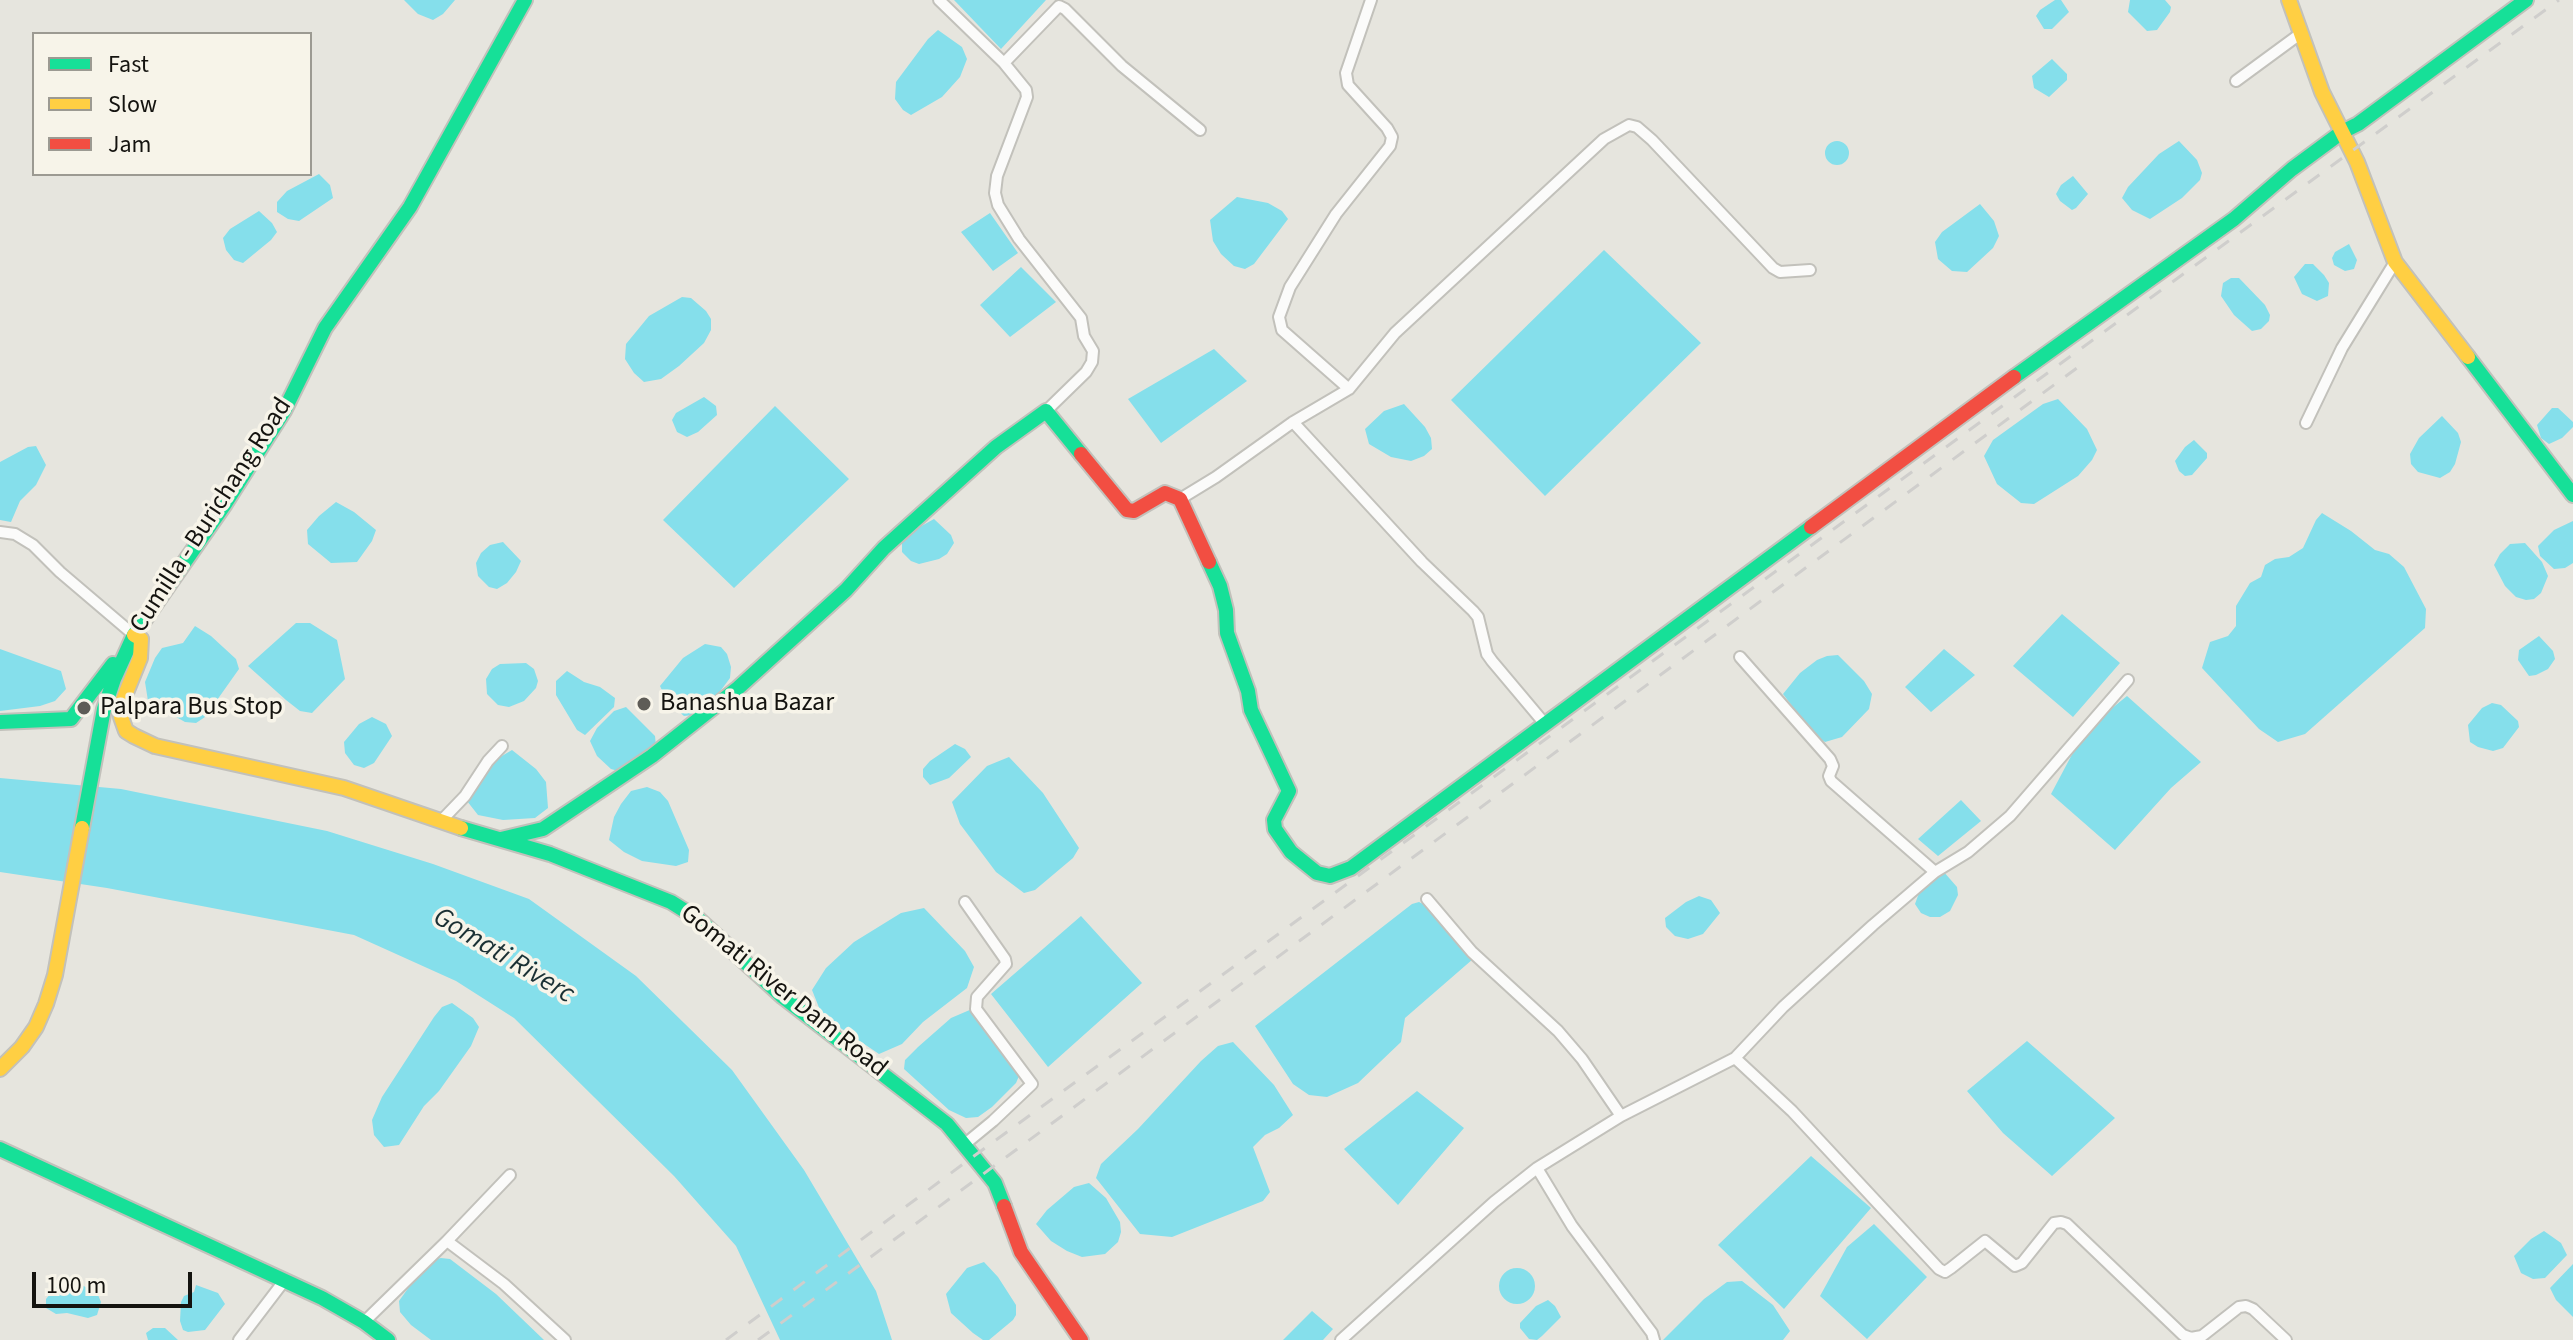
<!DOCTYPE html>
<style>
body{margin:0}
#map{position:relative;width:2573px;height:1340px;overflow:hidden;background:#e6e5de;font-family:"Source Sans 3",sans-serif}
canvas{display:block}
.legend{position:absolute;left:32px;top:32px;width:280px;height:144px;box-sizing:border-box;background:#f7f4e9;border:2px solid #9c9a92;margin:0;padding:10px 14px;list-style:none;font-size:24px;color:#14130f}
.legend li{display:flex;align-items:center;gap:16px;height:40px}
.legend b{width:40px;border:2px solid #9c9a92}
.scale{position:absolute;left:32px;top:1272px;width:160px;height:36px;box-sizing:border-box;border:4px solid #14130f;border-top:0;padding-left:10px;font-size:24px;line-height:28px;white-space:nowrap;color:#14130f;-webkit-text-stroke:6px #f7f4e9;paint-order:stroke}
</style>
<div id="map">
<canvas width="2573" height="1340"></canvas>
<ul class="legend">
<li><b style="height:10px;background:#16e098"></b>Fast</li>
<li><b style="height:10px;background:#ffcf43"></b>Slow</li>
<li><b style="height:10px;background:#f24e42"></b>Jam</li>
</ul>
<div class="scale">100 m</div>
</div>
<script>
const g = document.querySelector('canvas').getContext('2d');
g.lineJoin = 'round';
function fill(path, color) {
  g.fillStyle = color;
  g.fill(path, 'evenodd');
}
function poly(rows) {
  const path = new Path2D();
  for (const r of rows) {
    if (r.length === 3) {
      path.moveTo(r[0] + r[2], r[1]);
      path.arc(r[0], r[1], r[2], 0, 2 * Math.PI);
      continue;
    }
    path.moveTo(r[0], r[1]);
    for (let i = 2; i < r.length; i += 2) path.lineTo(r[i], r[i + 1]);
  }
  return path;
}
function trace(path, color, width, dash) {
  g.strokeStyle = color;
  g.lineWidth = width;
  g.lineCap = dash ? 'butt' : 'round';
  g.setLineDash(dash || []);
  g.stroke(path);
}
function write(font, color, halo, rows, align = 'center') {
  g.font = font + ' "Source Sans 3",sans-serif';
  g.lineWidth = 7;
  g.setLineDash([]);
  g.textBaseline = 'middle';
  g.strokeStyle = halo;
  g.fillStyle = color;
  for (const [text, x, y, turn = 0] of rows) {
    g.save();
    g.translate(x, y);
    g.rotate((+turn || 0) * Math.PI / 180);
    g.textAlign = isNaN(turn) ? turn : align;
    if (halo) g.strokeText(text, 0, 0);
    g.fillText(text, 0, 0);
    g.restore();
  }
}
fill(poly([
 [404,0,455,0,443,14,433,20,418,14],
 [954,0,1046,0,1001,49],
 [2055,0,2061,0,2069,12,2052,29,2044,29,2036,16,2040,10],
 [2130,0,2165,0,2171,7,2170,12,2157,30,2147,31,2128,12],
 [938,30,962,47,967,59,960,77,942,97,911,115,903,110,895,99,896,82,928,39],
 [2052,59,2067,74,2067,80,2049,97,2034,88,2032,76],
 [2179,141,2197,160,2202,173,2200,180,2182,198,2150,219,2132,210,2122,198,2128,187,2159,154],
 [1837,153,12],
 [319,174,330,185,333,198,299,221,288,219,277,212,277,202,287,191],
 [2073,176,2088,194,2076,208,2072,210,2060,201,2056,194,2061,185],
 [1237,197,1268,203,1282,211,1288,219,1254,264,1245,269,1234,266,1221,254,1213,241,1210,220],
 [1980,204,1994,221,1999,236,1993,248,1967,272,1952,271,1938,259,1935,242,1942,232],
 [259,211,272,223,277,232,271,240,243,263,234,260,226,250,223,238,230,229],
 [990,213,1018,253,993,271,961,232],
 [2349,244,2357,260,2354,269,2345,271,2334,265,2332,258,2335,252],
 [1604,250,1701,343,1545,496,1451,400],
 [2305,264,2313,264,2324,275,2329,283,2328,296,2317,301,2302,294,2294,277],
 [1021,267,1056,302,1010,337,980,305],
 [2231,278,2239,278,2265,305,2270,315,2269,321,2261,329,2252,331,2234,315,2221,296,2223,283],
 [682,297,691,298,706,311,711,319,711,330,704,343,679,366,661,379,644,382,634,373,625,359,626,344,649,316],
 [1214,349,1247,381,1161,443,1128,399],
 [704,397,716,406,717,415,698,432,687,437,677,432,672,420,676,413],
 [2058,399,2087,429,2097,450,2092,460,2078,476,2034,504,2021,503,1997,484,1984,456,1993,440,2043,404],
 [1404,404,1425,427,1431,438,1432,449,1424,456,1411,461,1391,457,1369,444,1365,429,1384,411],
 [775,406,849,479,734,588,663,520],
 [2552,408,2558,408,2573,422,2573,427,2562,438,2549,444,2541,438,2537,425],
 [2442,416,2458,433,2461,442,2455,464,2450,472,2440,478,2418,472,2411,464,2410,454,2419,438],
 [2194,440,2207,453,2207,458,2192,475,2185,476,2179,471,2175,461,2185,447],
 [36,446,46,465,36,485,20,501,11,522,0,520,0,462,28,447],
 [336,502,354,512,376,530,372,541,357,562,331,563,308,544,307,530,319,516],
 [2322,513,2351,531,2375,550,2389,554,2404,567,2426,609,2425,628,2305,734,2278,742,2259,729,2202,668,2210,642,2228,636,2236,626,2236,606,2250,583,2261,577,2265,565,2275,559,2289,557,2303,548,2316,520],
 [934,519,951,535,954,543,947,554,939,559,919,564,911,561,902,552,902,542,907,534],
 [2573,521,2573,563,2565,568,2554,569,2540,556,2538,546,2554,530],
 [503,542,521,561,516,572,507,583,497,589,489,587,478,576,476,563,481,553,490,545],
 [2525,543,2542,562,2548,576,2541,593,2534,599,2526,600,2516,597,2505,586,2494,565,2500,554,2510,544],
 [2062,614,2120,663,2073,717,2013,666],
 [296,623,310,623,337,640,345,679,312,713,300,711,286,700,248,666],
 [195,626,211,636,236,659,239,669,205,717,196,723,185,722,148,701,145,682,155,658,162,648,183,643],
 [2539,636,2553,651,2555,659,2548,669,2536,675,2529,676,2518,660,2519,650],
 [705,644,721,647,727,654,731,667,730,678,710,705,693,715,684,716,667,701,660,686,683,658],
 [0,649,61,671,66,689,55,701,40,706,0,711],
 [1944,649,1975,675,1931,712,1905,687],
 [1838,655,1864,681,1872,694,1869,709,1842,737,1825,742,1813,734,1783,694,1800,673,1817,660,1827,656],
 [526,663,534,669,538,681,536,688,524,701,509,707,498,705,487,694,486,679,492,669,500,664],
 [567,671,584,682,600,687,615,698,614,707,585,735,577,730,556,695,556,681],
 [2127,696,2201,762,2171,788,2115,850,2051,794,2085,730],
 [2492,703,2501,705,2518,721,2519,727,2503,748,2493,751,2478,747,2470,742,2468,725,2482,708],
 [626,707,655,736,656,746,622,772,611,769,597,756,590,741,597,728,614,711],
 [372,717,386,724,392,736,374,763,364,768,354,765,345,753,344,742,359,724],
 [955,744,965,749,971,757,949,778,930,785,923,777,923,769,930,761],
 [512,750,536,769,546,782,548,808,535,818,503,820,478,815,467,801,490,763],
 [1009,757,1043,793,1079,848,1073,858,1035,890,1024,893,996,872,960,824,952,802,987,766],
 [0,778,121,789,327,831,433,864,529,899,636,976,732,1070,804,1170,876,1291,892,1340,780,1340,736,1246,674,1176,514,1018,456,981,354,935,107,888,0,872],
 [647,787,660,792,668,801,689,850,688,862,676,866,642,861,624,852,609,840,614,817,621,804,631,791],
 [1961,800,1981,821,1938,856,1918,839],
 [1943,871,1957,887,1958,895,1950,911,1940,917,1930,917,1921,913,1915,904,1919,893],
 [1699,896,1711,900,1720,913,1703,934,1688,939,1675,936,1666,927,1665,918,1686,902],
 [1419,902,1429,907,1473,959,1405,1018,1401,1042,1358,1083,1327,1097,1309,1095,1293,1084,1255,1026,1412,904],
 [924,908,965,951,974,967,967,988,923,1022,902,1044,879,1054,836,1025,820,1010,812,990,826,968,854,942,901,913],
 [1081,916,1142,983,1048,1067,991,994],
 [452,1003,473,1018,479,1027,471,1046,439,1091,424,1106,399,1145,384,1147,374,1135,372,1120,382,1097,434,1017,442,1007],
 [972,1009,1018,1069,1019,1076,1016,1083,992,1107,978,1117,966,1118,949,1110,904,1069,905,1060,918,1047,951,1018],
 [2027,1041,2115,1118,2052,1176,2003,1133,1967,1091],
 [1233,1042,1274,1085,1293,1115,1279,1128,1265,1135,1253,1147,1270,1192,1263,1201,1172,1237,1140,1234,1096,1178,1101,1164,1138,1129,1201,1061,1218,1046],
 [1417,1091,1464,1128,1398,1205,1344,1149],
 [1811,1156,1871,1208,1784,1309,1718,1245],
 [1089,1183,1106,1198,1120,1222,1121,1232,1118,1242,1105,1254,1082,1257,1067,1251,1051,1241,1036,1224,1047,1210,1074,1187],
 [1874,1224,1927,1277,1867,1339,1820,1296,1847,1247],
 [2544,1231,2561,1243,2567,1255,2545,1278,2533,1279,2521,1273,2514,1256,2531,1239],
 [441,1258,450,1259,496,1294,544,1340,431,1340,411,1325,400,1312,399,1301,409,1287,436,1259],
 [984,1262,998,1277,1016,1305,1016,1315,1013,1320,989,1340,983,1340,973,1333,951,1313,946,1294,967,1268],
 [2573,1264,2573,1317,2556,1300,2550,1288],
 [1517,1286,18],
 [68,1276,98,1295,101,1302,97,1315,88,1318,67,1313,56,1314,46,1308,46,1299,63,1278],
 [1742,1281,1773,1305,1790,1331,1783,1340,1663,1340,1704,1299,1727,1282],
 [196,1285,218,1293,225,1304,205,1330,188,1332,183,1330,180,1321,181,1302,184,1296,194,1292],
 [1548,1300,1555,1306,1561,1317,1542,1336,1537,1340,1529,1339,1520,1328,1520,1323,1536,1306],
 [1312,1311,1333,1329,1323,1340,1283,1340],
 [153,1328,165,1328,178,1340,148,1340,146,1333]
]), '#85dfeb');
const street = poly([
 [939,0,1004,63,1026,90,1027,97,997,176,995,193,998,205,1019,239,1081,318,1084,336,1093,351,1092,362,1086,372,1046,411],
 [1004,63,1059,6,1065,9,1122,66,1200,130],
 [2236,81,2300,34],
 [1349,389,1282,330,1279,317,1290,287,1336,214,1390,146,1392,137,1387,128,1348,85,1346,73,1371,0],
 [1293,422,1422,562,1473,611,1478,617,1487,654,1492,661,1545,724],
 [2306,423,2342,348,2395,262],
 [1180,499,1216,477,1293,422,1349,389,1395,333,1604,139,1629,125,1637,127,1652,140,1773,268,1780,272,1810,270],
 [0,532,15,534,33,545,60,572,134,635],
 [1740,657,1830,759,1833,766,1829,776,1831,781,1935,872],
 [440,822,465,796,488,761,502,746],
 [1427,899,1472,952,1558,1031,1582,1059,1621,1116,1735,1058,1792,1111,1939,1269,1945,1272,1951,1268,1985,1241,2015,1266,2022,1263,2054,1223,2061,1222,2067,1224,2183,1335,2191,1338,2202,1336,2239,1307,2246,1306,2253,1309,2286,1340],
 [1735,1058,1783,1007,1873,925,1935,872,1968,852,2010,816,2128,680],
 [965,1144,993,1121,1032,1084,976,1009,977,997,1006,964,1005,959,965,902],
 [1537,1168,1572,1226,1652,1333,1654,1340],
 [447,1241,510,1175],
 [364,1322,447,1241,504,1284,565,1340],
 [239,1340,284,1281],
 [1341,1340,1494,1202,1537,1168,1621,1116]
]);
const fast = poly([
 [2468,357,2573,495],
 [2014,377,2234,219,2292,169,2342,132,2358,124,2526,0],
 [1209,562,1220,586,1226,610,1227,633,1248,691,1251,710,1289,791,1274,820,1275,829,1291,852,1317,873,1330,876,1351,868,1811,527],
 [0,722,71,719,113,664],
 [82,828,104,709,114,679,134,635,225,504,284,411,325,328,410,207,525,0],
 [461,828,550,854,671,902,698,919,783,997,947,1124,995,1183,1004,1206],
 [501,839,543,829,652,756,738,688,846,590,884,548,996,447,1046,411,1081,454],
 [0,1149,322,1298,364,1322,388,1340]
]);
const slow = poly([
 [2289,0,2322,92,2357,162,2395,262,2468,357],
 [134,635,141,639,140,658,123,700,121,717,126,731,134,736,155,746,344,788,461,828],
 [0,1069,22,1047,36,1027,46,1004,55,975,82,828]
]);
const jam = poly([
 [1081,454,1127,510,1134,511,1165,493,1180,499,1209,562],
 [1811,527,2014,377],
 [1004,1206,1021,1252,1081,1340]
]);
trace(street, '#c2c1bb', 14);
trace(fast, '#c2c1bb', 18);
trace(slow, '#c2c1bb', 18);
trace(jam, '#c2c1bb', 18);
trace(street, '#fbfbfa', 10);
trace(fast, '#16e098', 14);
trace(slow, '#ffcf43', 14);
trace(jam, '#f24e42', 14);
trace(poly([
 [726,1340,974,1156,2559,0],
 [758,1340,2081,365]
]), '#cfcecc', 3, [14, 14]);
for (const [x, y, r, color] of [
 [644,704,8,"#5e5c57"],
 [84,708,8,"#5e5c57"]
]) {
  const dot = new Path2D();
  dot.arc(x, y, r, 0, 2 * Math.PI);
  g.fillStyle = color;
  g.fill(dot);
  trace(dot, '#f7f4e9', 3);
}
write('26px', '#14130f', '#f7f4e9', [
 ["Cumilla - Burichang Road",212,516,-57],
 ["Gomati River Dam Road",783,992,39]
]);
write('26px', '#14130f', '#f7f4e9', [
 ["Banashua Bazar",660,704],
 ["Palpara Bus Stop",100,708]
], 'left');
write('italic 28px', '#1a3034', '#f7f4e9', [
 ["Gomati Riverc",503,957,31]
]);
</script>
